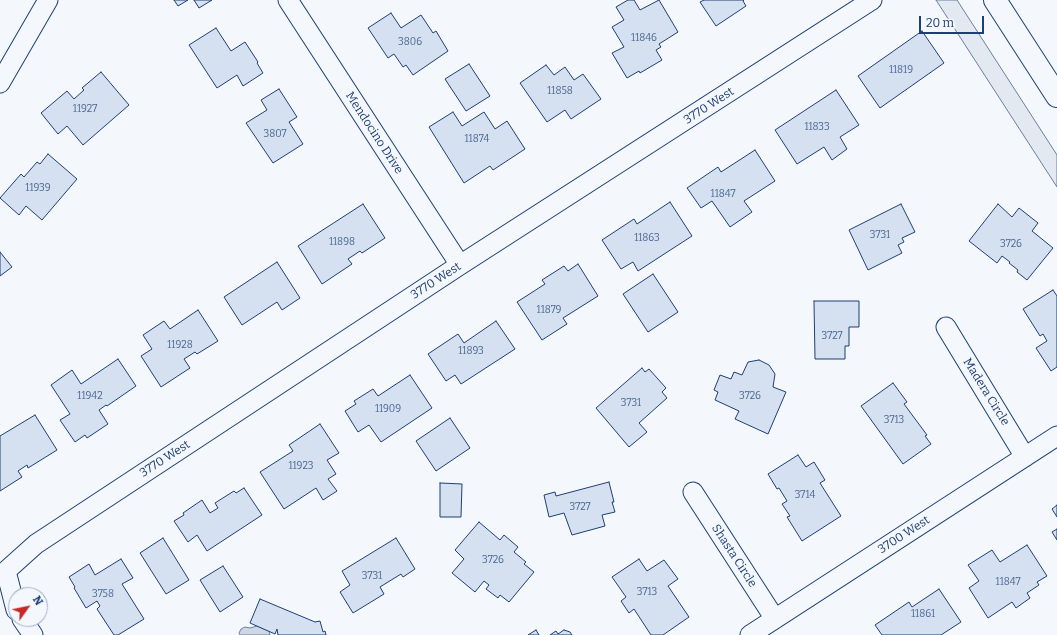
<!DOCTYPE html>
<style>
body{margin:0}
#map{position:relative;width:1057px;height:635px;overflow:hidden;background:#f4f7fb;font-family:Bitter,serif}
canvas{display:block}
.north{position:absolute;left:8px;top:587px;width:40px;height:40px;box-sizing:border-box;background:#f4f7fb;border:1px solid #9eadc5;border-radius:50%;rotate:57deg;font-size:11px;font-weight:700;line-height:16px;text-align:center;color:#1d3f73}
.north::after{content:'';display:block;margin:auto;width:14px;height:18px;background:#c62828;clip-path:polygon(50% 0,100% 100%,50% 72%,0 100%)}
.scale{position:absolute;left:919px;top:16px;width:65px;height:18px;box-sizing:border-box;border:2px solid #1d3f73;border-top:0;padding-left:5px;font-size:12px;line-height:14px;white-space:nowrap;color:#1d3f73;-webkit-text-stroke:3px #f4f7fb;paint-order:stroke}
</style>
<div id="map">
<canvas width="1057" height="635"></canvas>
<div class="north">N</div>
<div class="scale">20 m</div>
</div>
<script>
const g = document.querySelector('canvas').getContext('2d');
g.lineJoin = 'round';
function fill(path, color) {
  g.fillStyle = color;
  g.fill(path, 'evenodd');
}
function poly(rows) {
  const path = new Path2D();
  for (const r of rows) {
    path.moveTo(r[0], r[1]);
    for (let i = 2; i < r.length; i += 2) path.lineTo(r[i], r[i + 1]);
  }
  return path;
}
function trace(path, color, width, dash) {
  g.strokeStyle = color;
  g.lineWidth = width;
  g.lineCap = dash ? 'butt' : 'round';
  g.setLineDash(dash || []);
  g.stroke(path);
}
function write(font, color, halo, rows, align = 'center') {
  g.font = font + ' Bitter,serif';
  g.lineWidth = 3;
  g.setLineDash([]);
  g.textBaseline = 'middle';
  g.strokeStyle = halo;
  g.fillStyle = color;
  for (const [text, x, y, turn = 0] of rows) {
    g.save();
    g.translate(x, y);
    g.rotate((+turn || 0) * Math.PI / 180);
    g.textAlign = isNaN(turn) ? turn : align;
    if (halo) g.strokeText(text, 0, 0);
    g.fillText(text, 0, 0);
    g.restore();
  }
}
const green = poly([
 [936,0,957,0,1057,155,1057,187,936,0]
]);
fill(green, '#e3e9f0');
trace(green, '#687fa3', 1);
const water = poly([
 [257,626,269,631,270,635,240,635,239,633,241,629,245,627,250,628,257,626]
]);
fill(water, '#cfd7e4');
trace(water, '#687fa3', 1);
const building = poly([
 [174,0,188,0,178,6,174,0],
 [194,0,212,0,199,8,194,0],
 [628,0,634,0,640,10,659,0,678,32,659,44,661,47,656,50,662,60,640,73,639,71,627,78,612,53,624,47,612,27,624,20,616,7,628,0],
 [704,0,744,0,743,1,746,6,716,26,700,2,704,0],
 [391,13,401,28,421,15,433,33,436,31,448,51,413,75,406,65,403,67,394,54,388,58,368,28,391,13],
 [216,28,231,51,245,42,258,62,257,63,263,73,243,86,237,75,217,88,189,45,216,28],
 [922,31,944,63,880,108,858,76,922,31],
 [469,64,490,96,466,111,445,79,469,64],
 [546,65,554,75,565,67,574,80,583,74,601,99,571,119,565,110,547,122,520,83,546,65],
 [101,72,129,105,83,145,67,126,58,134,41,113,67,91,74,99,84,90,82,88,101,72],
 [279,89,297,117,289,122,303,144,273,163,246,123,267,110,261,100,279,89],
 [836,90,859,125,840,137,847,149,832,160,824,147,797,164,775,130,836,90],
 [453,112,462,126,484,112,495,129,507,121,525,149,493,170,490,166,464,183,429,127,453,112],
 [755,150,775,181,744,201,752,212,730,227,712,201,701,208,687,188,718,167,721,172,755,150],
 [48,154,77,179,42,220,26,206,19,215,0,198,21,174,24,177,37,162,40,164,48,154],
 [670,202,692,236,638,271,633,262,621,269,602,240,634,219,637,224,670,202],
 [363,204,385,238,362,253,360,251,348,259,352,264,322,284,298,246,363,204],
 [901,204,915,232,902,238,904,242,898,245,902,253,868,270,849,230,901,204],
 [998,204,1012,217,1019,208,1038,223,1032,231,1053,248,1027,280,1017,272,1018,270,1009,263,1010,262,1002,256,997,263,969,241,998,204],
 [0,252,12,267,0,276,0,252],
 [277,262,300,298,282,310,277,302,242,325,224,297,277,262],
 [578,264,598,296,563,318,567,324,542,340,517,302,545,284,542,280,564,266,568,271,578,264],
 [653,274,678,312,648,332,623,294,653,274],
 [1053,290,1057,296,1057,367,1051,371,1036,348,1047,341,1043,334,1040,336,1023,309,1053,290],
 [814,301,859,301,859,327,849,327,849,346,845,346,845,359,815,359,814,301],
 [198,310,218,341,197,354,195,352,184,359,190,368,161,387,141,356,152,349,143,335,164,321,170,329,198,310],
 [496,321,515,349,461,384,455,375,446,381,428,354,458,334,464,343,496,321],
 [118,359,136,386,107,406,106,405,99,410,108,424,87,438,85,435,75,442,60,420,70,414,51,385,72,370,81,384,118,359],
 [759,360,769,365,775,374,773,387,786,392,768,434,735,419,739,411,715,400,718,392,714,390,720,375,731,379,734,372,742,375,748,362,759,360],
 [642,368,645,372,649,369,666,388,662,392,667,398,639,423,647,432,629,447,596,408,642,368],
 [410,375,432,408,381,442,369,425,358,432,345,411,356,404,354,401,373,389,378,396,410,375],
 [893,383,907,402,904,404,927,435,925,436,931,444,903,464,861,406,893,383],
 [35,415,57,450,28,468,27,465,18,471,22,477,0,491,0,436,35,415],
 [450,418,470,448,436,471,416,441,450,418],
 [320,424,339,453,327,460,336,474,328,479,337,491,323,500,316,488,284,509,260,472,293,451,289,445,320,424],
 [798,455,806,467,814,462,825,480,820,483,841,516,802,541,787,517,790,516,782,504,787,501,779,488,777,489,768,474,798,455],
 [609,482,614,502,612,502,615,512,602,515,605,526,572,535,564,513,549,517,544,495,555,492,556,496,609,482],
 [440,483,462,484,461,517,440,517,440,483],
 [244,488,262,515,207,551,197,535,188,542,174,521,184,515,183,513,202,500,210,513,218,508,215,503,234,491,236,493,244,488],
 [1057,505,1057,517,1052,509,1057,505],
 [479,522,500,540,504,535,518,547,514,552,526,562,524,564,534,572,509,602,500,595,498,598,486,589,489,585,484,581,475,592,452,573,464,559,455,550,479,522],
 [1057,529,1057,540,1052,532,1057,529],
 [163,538,189,580,166,594,140,553,163,538],
 [396,538,415,569,403,577,401,574,380,587,384,594,353,613,340,592,350,585,342,571,396,538],
 [1027,545,1047,576,1037,582,1039,585,1027,593,1030,598,1016,608,1012,602,988,618,969,588,979,581,968,565,992,550,1000,562,1027,545],
 [121,559,133,578,122,584,144,619,118,635,114,635,97,609,100,606,97,601,86,608,74,588,75,587,69,577,89,564,95,575,121,559],
 [639,559,647,571,664,560,678,579,668,586,689,617,663,635,651,635,634,609,629,613,621,601,626,597,612,577,639,559],
 [223,566,243,597,220,612,200,580,223,566],
 [939,589,961,622,941,635,882,635,875,625,909,602,912,607,939,589],
 [260,599,315,622,320,621,323,632,325,631,326,635,278,635,277,629,275,634,250,623,260,599],
 [536,630,539,635,528,635,536,630],
 [564,630,570,632,572,635,550,635,556,631,558,634,564,630]
]);
fill(building, '#d5e0f0');
trace(building, '#1d3f73', 1);
const street = poly([
 [288,0,460,265],
 [0,83,48,0],
 [946,327,1025,457],
 [693,492,775,619],
 [16,610,6,571,36,544,460,265,872,0],
 [22,619,33,635],
 [750,635,1057,436]
]);
const secondary = poly([
 [995,0,1057,96]
]);
trace(street, '#1d3f73', 21);
trace(secondary, '#1d3f73', 24);
trace(street, '#f4f7fb', 19);
trace(secondary, '#f4f7fb', 22);
write('10px', '#4b6792', null, [
 ["11846",644,38],
 ["3806",410,42],
 ["11819",901,70],
 ["11858",560,91],
 ["11927",85,109],
 ["11833",817,127],
 ["3807",275,134],
 ["11874",477,139],
 ["11939",38,188],
 ["11847",723,194],
 ["3731",880,235],
 ["11863",647,238],
 ["11898",342,242],
 ["3726",1011,244],
 ["11879",549,310],
 ["3727",832,336],
 ["11928",180,345],
 ["11893",471,351],
 ["11942",90,396],
 ["3726",750,396],
 ["3731",631,403],
 ["11909",388,409],
 ["3713",894,420],
 ["11923",301,466],
 ["3714",805,495],
 ["3727",580,507],
 ["3726",493,560],
 ["3731",372,576],
 ["11847",1008,582],
 ["3713",647,592],
 ["3758",103,594],
 ["11861",923,614]
]);
write('12px', '#1d3f73', '#f4f7fb', [
 ["3770 West",709,106,-33],
 ["Mendocino Drive",374,133,57],
 ["3770 West",436,281,-33],
 ["Madera Circle",986,392,58],
 ["3770 West",165,459,-33],
 ["3700 West",904,535,-33],
 ["Shasta Circle",734,556,57]
]);
</script>
